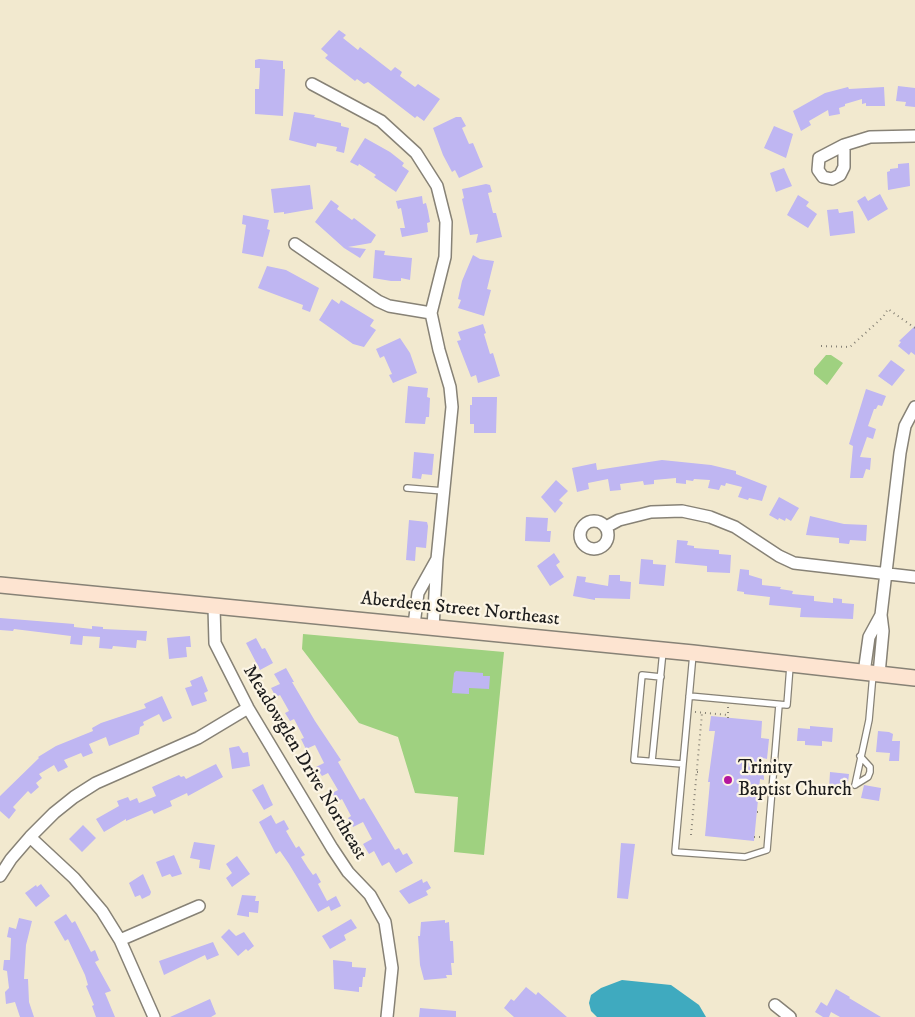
<!DOCTYPE html>
<style>
body{margin:0}
canvas{display:block;background:#f2e9cf}
</style>
<canvas width="915" height="1017"></canvas>
<script>
const g = document.querySelector('canvas').getContext('2d');
g.lineJoin = 'round';
function fill(path, color) {
  g.fillStyle = color;
  g.fill(path, 'evenodd');
}
function poly(rows) {
  const path = new Path2D();
  for (const r of rows) {
    if (r.length === 3) {
      path.moveTo(r[0] + r[2], r[1]);
      path.arc(r[0], r[1], r[2], 0, 2 * Math.PI);
      continue;
    }
    path.moveTo(r[0], r[1]);
    for (let i = 2; i < r.length; i += 2) path.lineTo(r[i], r[i + 1]);
  }
  return path;
}
function trace(path, color, width, dash) {
  g.strokeStyle = color;
  g.lineWidth = width;
  g.lineCap = dash ? 'butt' : 'round';
  g.setLineDash(dash || []);
  g.stroke(path);
}
function write(font, color, halo, rows, align = 'center') {
  g.font = font + ' "IM FELL DW Pica",serif';
  g.lineWidth = 4.5;
  g.setLineDash([]);
  g.textBaseline = 'middle';
  g.strokeStyle = halo;
  g.fillStyle = color;
  for (const [text, x, y, turn = 0] of rows) {
    g.save();
    g.translate(x, y);
    g.rotate((+turn || 0) * Math.PI / 180);
    g.textAlign = isNaN(turn) ? turn : align;
    if (halo) g.strokeText(text, 0, 0);
    g.fillText(text, 0, 0);
    g.restore();
  }
}
fill(poly([
 [826,355,831,355,843,363,827,385,814,374,814,369],
 [303,634,504,652,484,855,454,852,458,797,415,793,398,737,359,723,302,649]
]), '#9fd180');
fill(poly([
 [622,980,671,985,699,1005,706,1017,597,1017,591,1011,589,1003,591,995,601,988]
]), '#3faabf');
fill(poly([
 [339,30,346,35,343,38,358,50,360,47,391,71,395,67,402,72,400,76,415,87,418,84,440,99,424,121,417,116,415,118,368,82,364,84,357,79,355,81,325,58,328,55,321,49],
 [259,59,283,61,283,69,285,69,283,116,255,114,255,89,259,89,260,68,255,68,255,60],
 [898,86,915,88,915,107,905,106,906,102,896,101],
 [848,87,849,89,884,87,885,106,866,106,866,103,862,104,862,99,845,104,845,106,839,108,840,114,829,116,828,110,809,121,811,125,801,131,793,111,825,93],
 [294,112,315,115,314,117,341,123,341,126,349,128,344,153,336,151,337,147,317,143,316,147,289,140],
 [456,117,461,117,466,126,462,128,469,144,473,143,483,167,459,178,455,170,452,172,443,155,433,128],
 [774,126,793,134,786,158,764,148],
 [365,138,390,152,404,163,402,166,409,171,396,192,374,177,376,175,359,164,358,166,350,162],
 [909,163,910,186,888,190,887,172,890,171,890,169,898,168,898,164],
 [784,168,792,186,776,192,770,173],
 [486,184,490,185,492,192,488,193,493,213,496,213,502,237,476,243,478,234,470,235,462,199,464,198,462,189],
 [310,185,313,209,284,214,284,212,274,213,271,189],
 [880,194,888,209,868,221,857,201,865,196,868,201],
 [798,195,809,202,806,206,817,214,808,228,787,215],
 [422,196,423,204,426,203,428,211,430,222,427,223,428,232,402,237,400,228,405,228,401,208,398,209,396,201],
 [331,200,339,206,337,209,352,220,354,218,376,235,371,243,348,247,366,249,360,258,344,248,315,222],
 [838,209,839,213,853,211,855,233,830,236,827,210],
 [243,215,269,220,267,229,270,230,263,257,242,253,246,225,242,224],
 [375,250,385,251,384,255,412,258,410,280,401,278,401,281,391,281,373,278],
 [473,255,480,259,494,261,487,289,491,290,484,316,458,308,461,300,458,299,462,281],
 [267,266,286,270,319,288,310,312,302,309,303,305,258,288],
 [332,299,339,304,341,300,374,320,370,326,376,330,364,347,353,344,319,320],
 [483,324,486,333,484,334,490,354,493,353,500,376,478,383,476,375,471,377,457,341,461,340,458,332],
 [915,326,915,355,911,352,909,355,898,346,901,342,899,341],
 [400,338,410,353,417,373,393,383,389,375,392,374,384,356,380,358,376,349],
 [891,360,905,370,892,386,878,376],
 [408,386,428,388,427,397,430,398,429,417,426,417,425,424,405,423],
 [866,389,886,396,882,406,878,405,876,409,874,409,868,426,876,429,873,439,867,437,860,457,871,458,870,470,866,469,863,478,850,478,853,446,849,444],
 [472,397,497,397,496,433,474,433,474,424,470,424,470,405,472,405],
 [414,452,434,454,432,475,422,474,421,479,412,478],
 [662,460,711,465,736,471,736,474,767,486,762,501,749,498,748,500,738,497,742,487,726,483,725,486,721,485,719,490,708,488,710,480,694,479,693,481,686,480,686,484,676,483,676,478,654,480,654,484,644,485,643,481,620,484,621,490,610,491,608,479,588,483,589,489,577,492,572,468,596,463,597,470],
 [556,480,568,491,559,500,563,503,555,513,541,497],
 [779,497,799,508,791,521,786,518,785,521,779,518,778,520,769,515],
 [810,516,844,524,867,525,866,541,850,540,849,544,839,543,839,538,806,535],
 [526,517,548,518,547,531,551,531,550,542,525,541],
 [409,520,427,522,428,526,426,548,416,547,415,561,406,560],
 [677,540,688,541,687,545,694,546,694,548,719,550,719,554,731,555,730,573,707,572,707,566,675,563],
 [554,553,560,562,556,565,564,577,550,586,537,566],
 [641,559,653,560,653,564,666,565,664,586,639,584],
 [740,569,749,570,749,575,762,579,762,585,781,587,780,589,793,591,792,594,814,596,814,601,833,603,833,598,842,599,842,603,854,604,853,619,800,617,801,608,769,605,770,597,744,594,744,592,737,591],
 [609,575,620,575,620,581,631,582,630,599,595,598,595,600,573,596,577,576,586,577,585,582,608,586],
 [0,618,74,624,74,627,92,629,92,626,103,627,103,629,147,631,146,641,137,640,136,648,113,646,112,649,99,648,100,637,83,636,82,645,70,644,71,636,14,629,13,631,0,630],
 [190,636,191,647,186,647,187,657,169,659,167,638],
 [256,638,262,649,265,648,273,663,260,670,246,643],
 [286,668,294,682,292,682,315,721,341,760,338,762,360,800,364,798,395,850,399,848,403,855,407,853,413,863,396,873,389,862,382,866,374,851,369,854,363,844,372,839,363,822,353,827,348,818,351,816,342,799,337,802,332,793,338,790,328,773,322,776,316,767,324,763,315,745,306,749,301,739,304,738,294,719,290,721,285,713,289,711,280,695,276,697,271,688,280,684,274,674],
 [456,671,483,673,483,676,490,676,489,689,469,688,469,694,452,693,454,673],
 [202,676,208,691,204,693,207,701,192,706,185,688,192,686,190,681],
 [162,696,172,718,163,722,159,714,143,722,144,725,140,727,139,734,109,746,106,737,89,744,93,753,83,757,81,753,64,760,68,767,58,772,54,765,39,774,42,778,36,783,39,787,31,794,28,791,13,807,16,810,9,819,0,811,0,796,39,758,38,757,56,746,93,731,92,728,101,723,146,708,144,704],
 [711,716,762,721,761,738,769,739,767,759,763,758,764,780,760,779,754,841,705,836,710,782,708,782,715,731,709,731],
 [810,726,833,728,832,742,822,741,822,746,805,745,805,741,797,741,798,728,810,729],
 [878,731,889,732,893,734,892,741,900,741,899,761,889,761,890,753,876,752],
 [239,746,243,753,248,752,250,766,232,769,229,748],
 [216,764,223,777,188,796,187,793,170,801,172,806,154,814,152,810,126,821,126,819,104,832,96,819,119,806,117,801,128,797,130,801,137,798,139,803,156,796,152,787,179,775,181,777,184,776,186,779],
 [830,772,849,774,847,791,829,789],
 [263,784,273,805,264,810,252,790],
 [864,785,881,788,879,801,861,798],
 [271,815,276,824,284,820,289,829,286,831,296,848,299,846,305,855,301,857,308,868,313,875,316,873,321,882,318,884,327,901,336,896,341,906,331,911,329,906,318,912,289,864,280,851,276,854,259,822],
 [83,825,96,838,82,852,69,839],
 [194,842,215,845,210,870,199,868,200,860,190,858],
 [621,843,635,844,628,899,617,898],
 [174,855,182,874,172,877,170,874,162,877,156,862],
 [237,856,250,874,232,887,226,878,232,873,226,864],
 [143,874,151,892,150,895,142,899,140,895,135,897,129,883],
 [422,879,423,883,427,881,431,888,426,891,428,895,409,904,399,891],
 [41,884,50,896,36,907,25,893,36,885,37,887],
 [242,895,256,896,255,901,259,901,258,913,249,912,249,917,237,915],
 [66,914,72,923,75,921,91,952,95,950,99,960,95,962,111,991,105,993,115,1017,96,1017,92,1006,94,1005,86,986,88,985,85,975,68,939,65,941,54,922],
 [19,918,32,921,26,945,24,979,28,979,29,1002,34,1017,20,1017,15,1002,6,1004,5,992,9,988,7,971,3,970,4,960,10,960,11,938,7,937,9,927,16,929],
 [351,919,357,928,344,935,346,940,330,949,322,936],
 [445,920,445,923,449,922,450,941,453,941,454,963,451,963,452,975,446,975,447,978,424,980,420,965,418,936,420,936,421,922],
 [229,929,236,936,244,932,254,946,248,951,246,949,238,956,221,937],
 [213,942,219,955,207,960,205,955,164,975,159,961],
 [333,960,352,962,352,967,366,968,365,977,363,977,362,987,359,987,359,992,334,989],
 [526,987,536,995,538,992,567,1017,514,1017,504,1008,511,999,514,1001],
 [836,989,850,997,849,998,881,1017,840,1017,831,1012,829,1017,823,1017,815,1012,821,1002,827,1006],
 [210,999,216,1014,211,1017,170,1017],
 [420,1008,456,1011,456,1017,419,1017]
]), '#bfb6f2');
const lane = poly([
 [407,488,444,491],
 [693,654,675,852,745,857,767,850,779,705],
 [661,677,642,675,634,760,682,764],
 [689,696,787,705,790,666],
 [652,761,663,651],
 [855,785,869,720,873,674],
 [855,785,868,777,870,772,870,767,860,756]
]);
const street = poly([
 [312,84,381,121,416,153,437,186,446,222,445,257,431,313,439,350,450,387,452,407,437,559,433,628],
 [844,145,844,167,840,175,832,179,823,177,818,170,819,158,844,145],
 [844,145,870,137,915,136],
 [295,244,378,301,389,306,431,313],
 [594,535,14],
 [606,527,619,520,651,512,682,511,710,517,735,527,779,556,794,563,915,577],
 [214,607,215,643,248,708,332,848,348,872,370,895,385,922,392,968,387,1017],
 [414,625,418,593,437,559],
 [864,673,869,637,881,615],
 [879,674,883,631,881,615,900,453,905,426,915,407],
 [30,837,74,878,102,911,120,940,154,1017],
 [0,876,11,859,30,837,54,813,74,797,96,783,198,738,248,708],
 [120,940,199,906],
 [775,1005,790,1017]
]);
const secondary = poly([
 [0,585,693,653,915,678]
]);
trace(lane, '#878276', 8);
trace(street, '#878276', 14);
trace(secondary, '#878276', 18);
trace(poly([
 [821,346,850,347,883,317,888,309,915,328],
 [695,712,728,715],
 [728,718,728,707],
 [697,772,702,772],
 [757,812,762,812],
 [691,835,702,713],
 [754,837,760,837]
]), '#878276', 2, [1, 4]);
trace(lane, '#fff', 5.5);
trace(street, '#fff', 11);
trace(secondary, '#fde4d1', 15);
for (const [x, y, r, color] of [
 [728,780,5,"#b5179e"]
]) {
  const dot = new Path2D();
  dot.arc(x, y, r, 0, 2 * Math.PI);
  g.fillStyle = color;
  g.fill(dot);
  trace(dot, '#fcf5e5', 2);
}
write('19px', '#1c1c1c', '#fcf5e5', [
 ["Aberdeen Street Northeast",460,610,6],
 ["Meadowglen Drive Northeast",304,763,59]
]);
write('19px', '#1c1c1c', '#fcf5e5', [
 ["Trinity",738,769],
 ["Baptist Church",738,791]
], 'left');
</script>
